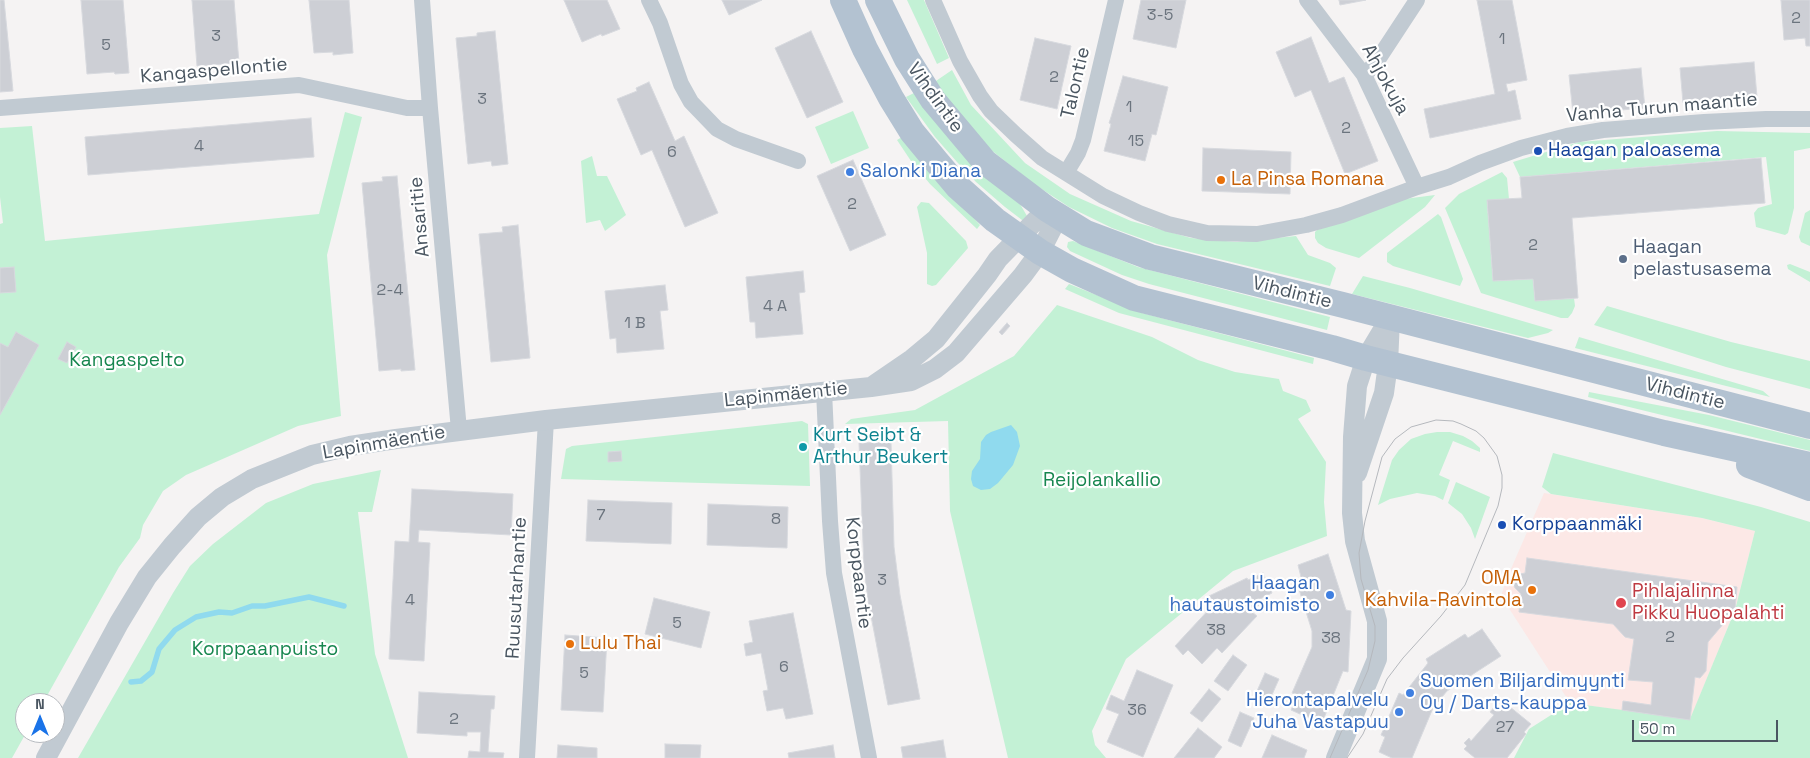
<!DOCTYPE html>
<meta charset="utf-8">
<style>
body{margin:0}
#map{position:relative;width:1810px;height:758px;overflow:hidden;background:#f5f3f3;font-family:"Space Grotesk",sans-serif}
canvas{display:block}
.north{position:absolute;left:15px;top:693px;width:50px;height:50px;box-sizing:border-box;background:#fff;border:1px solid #b7bbc0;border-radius:50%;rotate:0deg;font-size:14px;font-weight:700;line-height:20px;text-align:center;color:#4a5661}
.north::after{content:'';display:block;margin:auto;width:18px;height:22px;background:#1a73e8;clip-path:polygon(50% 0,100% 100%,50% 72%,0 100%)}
.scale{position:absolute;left:1632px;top:720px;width:146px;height:22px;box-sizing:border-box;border:2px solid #4a5661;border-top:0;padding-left:6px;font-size:15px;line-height:18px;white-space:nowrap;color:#4a5661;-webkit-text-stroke:4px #fff;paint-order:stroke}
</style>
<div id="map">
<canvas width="1810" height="758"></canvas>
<div class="north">N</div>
<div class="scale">50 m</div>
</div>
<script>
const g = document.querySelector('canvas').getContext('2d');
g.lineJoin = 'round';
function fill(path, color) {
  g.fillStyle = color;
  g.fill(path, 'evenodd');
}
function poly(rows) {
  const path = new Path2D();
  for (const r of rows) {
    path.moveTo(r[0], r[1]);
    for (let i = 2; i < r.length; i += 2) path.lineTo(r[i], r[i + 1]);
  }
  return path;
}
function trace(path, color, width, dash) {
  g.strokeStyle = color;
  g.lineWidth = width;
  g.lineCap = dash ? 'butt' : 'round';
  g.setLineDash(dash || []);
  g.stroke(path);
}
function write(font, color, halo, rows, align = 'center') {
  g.font = font + ' "Space Grotesk",sans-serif';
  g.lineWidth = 4.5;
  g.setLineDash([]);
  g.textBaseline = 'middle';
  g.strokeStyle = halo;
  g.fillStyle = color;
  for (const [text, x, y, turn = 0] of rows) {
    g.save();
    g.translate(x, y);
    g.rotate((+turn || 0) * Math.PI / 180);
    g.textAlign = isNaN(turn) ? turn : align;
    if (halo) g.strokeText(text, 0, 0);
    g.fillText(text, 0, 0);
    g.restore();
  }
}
fill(poly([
 [1544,493,1702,518,1755,531,1735,610,1690,720,1570,703,1501,596,1507,578]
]), '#fce8e6');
fill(poly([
 [907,0,924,0,949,58,937,64],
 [952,70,971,105,1025,163,1070,194,1131,221,1191,238,1237,242,1296,236,1308,255,1330,263,1336,268,1330,286,1157,244,1112,228,1069,207,1034,184,991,150,933,83],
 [914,93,1016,197,1027,216,1025,220,1022,220,1005,207,976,182,957,162,935,137,906,97],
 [853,111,869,148,831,164,815,127],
 [345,112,362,117,327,255,341,416,298,426,186,475,163,491,143,525,140,538,119,567,43,703,25,703,26,733,12,758,0,758,0,224,3,223,0,197,0,128,32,126,45,241,319,214],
 [1717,131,1810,133,1810,148,1794,151,1794,208,1788,233,1785,235,1756,227,1754,213,1758,208,1772,204,1766,157,1520,177,1513,162,1579,142],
 [902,137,980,225,977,229,930,184,911,161,897,140],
 [592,156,597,176,607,176,626,215,605,231,600,220,586,223,581,161],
 [1502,172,1507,178,1509,199,1487,201,1493,281,1533,279,1535,301,1574,298,1575,306,1572,313,1568,318,1561,318,1481,293,1445,208,1459,194],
 [1435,195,1425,207,1359,258,1326,248,1318,243,1315,238,1315,232,1317,230,1404,199],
 [921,202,929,203,966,241,968,248,936,285,932,286,927,284,927,253,917,207],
 [1810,210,1810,246,1801,242,1799,237,1805,213],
 [1438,214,1441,217,1463,279,1460,286,1393,266,1387,262,1387,253],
 [1073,241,1138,267,1330,317,1327,330,1149,284,1122,275,1070,251,1067,247,1068,242],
 [1790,264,1810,272,1810,282,1788,269,1787,265],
 [1363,276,1410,288,1553,330,1548,333,1528,338,1352,294],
 [1069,284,1142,313,1314,358,1313,364,1119,313,1065,289],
 [1057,305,1152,337,1198,360,1235,372,1279,379,1283,391,1306,400,1311,411,1298,419,1326,462,1324,502,1327,536,1233,571,1126,659,1092,731,1095,745,1106,758,1008,758,950,511,948,421,845,424,851,419,915,410,1014,356],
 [1607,306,1731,342,1810,361,1810,389,1726,367,1594,325],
 [1579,337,1763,391,1770,397,1575,348],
 [1589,392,1709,415,1810,440,1810,451,1588,397],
 [802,421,808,424,810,486,561,479,566,449,572,446],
 [1437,432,1450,432,1463,436,1472,441,1480,448,1480,452,1453,441,1439,475,1450,480,1443,500,1435,496,1417,493,1390,499,1378,505,1392,460,1399,450,1411,439,1425,434],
 [1553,453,1761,507,1810,522,1810,758,1514,758,1529,729,1570,703,1690,719,1735,610,1755,531,1702,518,1551,494,1542,487],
 [381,470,372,512,358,512,375,654,408,758,78,758,173,593,190,566,213,544,266,503,313,484],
 [1456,482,1490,497,1475,539,1471,528,1462,514,1448,503]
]), '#c3f1d5');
fill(poly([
 [1011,425,1017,432,1020,446,1013,465,998,483,990,489,981,490,973,486,971,479,972,471,980,459,981,442,986,435,991,432]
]), '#90daee');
trace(poly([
 [131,682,141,681,152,672,159,649,175,630,196,617,219,612,232,613,252,606,265,606,309,597,344,606]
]), '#90daee', 5.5);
const building = poly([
 [0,0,4,0,13,91,0,92,0,0],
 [81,0,123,0,129,73,115,74,114,72,87,74,81,0],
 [192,0,234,0,239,63,197,66,192,0],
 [309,0,349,0,353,53,333,55,333,52,314,53,309,0],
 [564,0,607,0,620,29,602,36,601,34,582,42,564,0],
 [722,0,762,0,729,15,722,0],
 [1141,0,1186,0,1176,48,1133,39,1141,0],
 [1339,0,1366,0,1340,5,1339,0],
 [1477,0,1512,0,1527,80,1506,84,1508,92,1515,90,1521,119,1430,138,1424,109,1495,94,1477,0],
 [1781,0,1810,0,1810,46,1806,46,1805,38,1784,40,1781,0],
 [495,31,508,164,492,166,491,161,468,164,456,38,477,36,477,33,495,31],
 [811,31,843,102,807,118,775,48,811,31],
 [1311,37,1329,83,1344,77,1378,161,1345,174,1311,90,1295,97,1276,52,1311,37],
 [1035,38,1071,46,1057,109,1020,100,1035,38],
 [1754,62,1757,97,1683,103,1680,68,1754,62],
 [1641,68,1645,108,1573,114,1569,75,1641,68],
 [1123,76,1168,87,1156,135,1152,134,1145,161,1104,151,1111,124,1109,123,1111,117,1123,76],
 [649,82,675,141,684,136,718,213,685,227,652,150,641,155,617,99,637,91,636,88,649,82],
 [311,118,314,157,88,175,85,137,311,118],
 [1203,148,1291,152,1290,194,1202,191,1203,148],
 [1761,158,1765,203,1572,218,1578,298,1535,301,1533,279,1493,281,1487,200,1522,198,1520,177,1761,158],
 [853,160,886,235,850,251,817,176,853,160],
 [397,176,415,370,401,371,401,369,379,371,362,183,383,181,382,177,397,176],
 [518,225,530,358,491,362,479,234,503,232,502,227,518,225],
 [14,267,16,292,0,293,0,268,14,267],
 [803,271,805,292,799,293,803,334,756,338,755,322,750,322,746,277,803,271],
 [665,285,668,310,660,311,664,349,617,353,616,338,610,339,605,291,665,285],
 [1007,323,1010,326,1002,335,999,332,1007,323],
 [16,332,39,345,0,415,0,343,8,347,16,332],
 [67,342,76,347,67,363,58,359,67,342],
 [891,442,894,547,900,595,920,699,888,705,868,600,864,568,859,443,891,442],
 [621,451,622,461,608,462,608,452,621,451],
 [412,489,513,494,511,535,419,530,418,542,430,543,424,661,389,659,395,541,409,542,412,489],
 [588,500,672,503,671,544,586,541,588,500],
 [708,504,788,507,787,548,707,545,708,504],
 [1328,554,1346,610,1351,611,1348,672,1343,671,1320,728,1309,724,1311,719,1291,710,1298,695,1292,693,1312,647,1312,631,1297,583,1302,581,1298,565,1328,554],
 [1527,558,1737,587,1735,610,1708,642,1706,671,1700,678,1695,677,1690,720,1622,710,1623,701,1651,705,1653,682,1628,680,1634,639,1625,637,1613,624,1519,612,1521,594,1515,588,1512,580,1515,575,1525,573,1527,558],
 [1263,573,1272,593,1258,600,1260,604,1252,612,1257,616,1222,653,1217,648,1202,664,1188,650,1183,655,1175,646,1213,605,1209,596,1247,578,1248,580,1263,573],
 [654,598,710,612,701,648,645,634,654,598],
 [793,613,813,714,786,719,783,708,767,711,763,691,768,690,761,653,746,656,744,644,753,642,749,621,793,613],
 [1482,629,1501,656,1447,691,1433,708,1412,758,1392,758,1379,752,1385,737,1381,735,1399,693,1403,695,1428,663,1426,659,1465,634,1468,638,1482,629],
 [565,635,607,638,603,712,561,710,565,635],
 [1233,655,1247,665,1228,691,1214,681,1233,655],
 [1137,670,1173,685,1143,757,1107,742,1119,714,1106,709,1111,695,1124,701,1137,670],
 [1265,673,1279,679,1267,706,1253,700,1265,673],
 [1209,689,1221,699,1202,722,1190,713,1209,689],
 [419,692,495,696,494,709,491,709,488,752,504,753,503,758,468,758,469,751,480,752,481,732,467,732,467,736,417,733,419,692],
 [1504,702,1531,724,1524,732,1526,734,1507,758,1475,758,1464,749,1467,746,1464,743,1469,738,1471,741,1494,715,1490,712,1496,705,1499,707,1504,702],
 [1240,712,1254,718,1241,747,1228,741,1240,712],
 [1198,728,1222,747,1214,758,1174,758,1198,728],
 [1272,735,1307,750,1304,758,1262,758,1272,735],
 [943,740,946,758,903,758,901,747,943,740],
 [665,744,701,745,700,758,665,758,665,744],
 [558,745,597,748,597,758,557,758,558,745],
 [833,745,835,758,789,758,788,753,833,745]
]);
fill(building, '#cdcfd5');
trace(building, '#d7d9de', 1);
trace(poly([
 [422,0,430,108,459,430],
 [649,0,660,23,681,84,691,102,717,129,736,139,798,161],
 [933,0,960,61,980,96,991,111,1016,135,1042,158,1103,196,1139,213,1168,224,1207,233,1257,234,1306,225,1342,215,1417,187,1449,177,1480,163,1521,148,1567,136,1603,130,1704,122,1766,119,1810,119],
 [1307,0,1364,75,1417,187],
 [1364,75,1375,64,1417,0],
 [0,108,299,85,407,108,430,108],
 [1066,173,1078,153,1083,140,1116,0],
 [824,391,830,521,834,573,869,758],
 [527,758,546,420]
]), '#c1cad2', 16);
trace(poly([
 [874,385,912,359,936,339,987,275,998,259,1047,209],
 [1357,473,1384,393,1388,364,1390,319],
 [46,758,119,623,147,577,172,546,198,517,222,497,252,479,312,455,350,446,396,439,546,420,871,387,911,381,935,369,956,353,1023,275,1040,252,1058,217],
 [1336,758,1377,659,1377,621,1355,541,1352,513,1353,437,1357,386,1366,358,1390,318]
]), '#c1cad2', 20);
trace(poly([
 [843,0,865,49,891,98,912,132,936,161,958,187,995,220,1040,252,1072,270,1134,298,1332,348,1366,358,1664,433,1810,465],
 [878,0,907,59,933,100,985,162,1047,209,1086,233,1150,257,1343,305,1810,426],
 [1749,465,1810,488]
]), '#b3c2d1', 26);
trace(poly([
 [1330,758,1368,670,1375,641,1375,626,1361,579,1359,553,1365,521,1382,457,1395,439,1411,427,1436,420,1453,421,1461,424,1476,431,1484,438,1497,456,1502,475,1502,488,1498,506,1465,585,1441,616,1403,658,1387,679,1363,734,1347,758]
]), '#b5b8bd', 1);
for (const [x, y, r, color] of [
 [1538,151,5,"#1a4fb4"],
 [850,172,5,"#3f7fe0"],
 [1221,180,5,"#e8710a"],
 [1623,259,5,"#5c6f8a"],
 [803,447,5,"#0f9aa8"],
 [1502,525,5,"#1a4fb4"],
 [1532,590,5,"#e8710a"],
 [1330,595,5,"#3f7fe0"],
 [1621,603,6,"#e0444e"],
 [570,644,5,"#e8710a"],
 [1410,693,5,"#3f7fe0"],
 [1399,712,5,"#3f7fe0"]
]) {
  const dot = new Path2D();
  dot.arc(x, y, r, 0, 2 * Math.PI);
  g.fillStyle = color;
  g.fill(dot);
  trace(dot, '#fff', 2);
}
write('16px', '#6b747e', null, [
 ["3-5",1160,16],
 ["2",1796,19],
 ["3",216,37],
 ["1",1502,40],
 ["5",106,46],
 ["2",1054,78],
 ["3",482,100],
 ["1",1129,108],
 ["2",1346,129],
 ["15",1136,142],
 ["4",199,147],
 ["6",672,153],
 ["2",852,205],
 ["2",1533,246],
 ["2-4",390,291],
 ["4 A",775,307],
 ["1 B",635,324],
 ["7",601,516],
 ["8",776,520],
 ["3",882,581],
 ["4",410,601],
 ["5",677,624],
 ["38",1216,631],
 ["2",1670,638],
 ["38",1331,639],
 ["6",784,668],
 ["5",584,674],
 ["36",1137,711],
 ["2",454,720],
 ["27",1505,728]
]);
write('19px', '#4a5661', '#fff', [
 ["Kangaspellontie",214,71,-5],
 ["Ahjokuja",1385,80,61],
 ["Talontie",1076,83,-77],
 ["Vihdintie",935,98,54],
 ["Vanha Turun maantie",1662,108,-5],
 ["Ansaritie",420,217,-95],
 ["Vihdintie",1292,293,14],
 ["Vihdintie",1685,394,14],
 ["Lapinmäentie",786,395,-6],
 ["Lapinmäentie",384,443,-10],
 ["Korppaantie",858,573,83],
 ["Ruusutarhantie",517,588,-87]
]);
write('19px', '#164399', '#fff', [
 ["Haagan paloasema",1548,151],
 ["Korppaanmäki",1512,525]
], 'left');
write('19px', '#366cbe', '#fff', [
 ["Salonki Diana",860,172],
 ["Haagan",1320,584,"right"],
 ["hautaustoimisto",1320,606,"right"],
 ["Suomen Biljardimyynti",1420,682],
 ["Oy / Darts-kauppa",1420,704],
 ["Hierontapalvelu",1389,701,"right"],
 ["Juha Vastapuu",1389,723,"right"]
], 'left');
write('19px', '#c56008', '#fff', [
 ["La Pinsa Romana",1231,180],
 ["OMA",1522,579,"right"],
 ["Kahvila-Ravintola",1522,601,"right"],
 ["Lulu Thai",580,644]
], 'left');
write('19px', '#4e5e75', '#fff', [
 ["Haagan",1633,248],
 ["pelastusasema",1633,270]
], 'left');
write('19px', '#17864f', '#fff', [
 ["Kangaspelto",127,361],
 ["Reijolankallio",1102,481],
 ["Korppaanpuisto",265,650]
]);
write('19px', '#0d838f', '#fff', [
 ["Kurt Seibt &",813,436],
 ["Arthur Beukert",813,458]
], 'left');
write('19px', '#be3a42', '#fff', [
 ["Pihlajalinna",1632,592],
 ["Pikku Huopalahti",1632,614]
], 'left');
</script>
